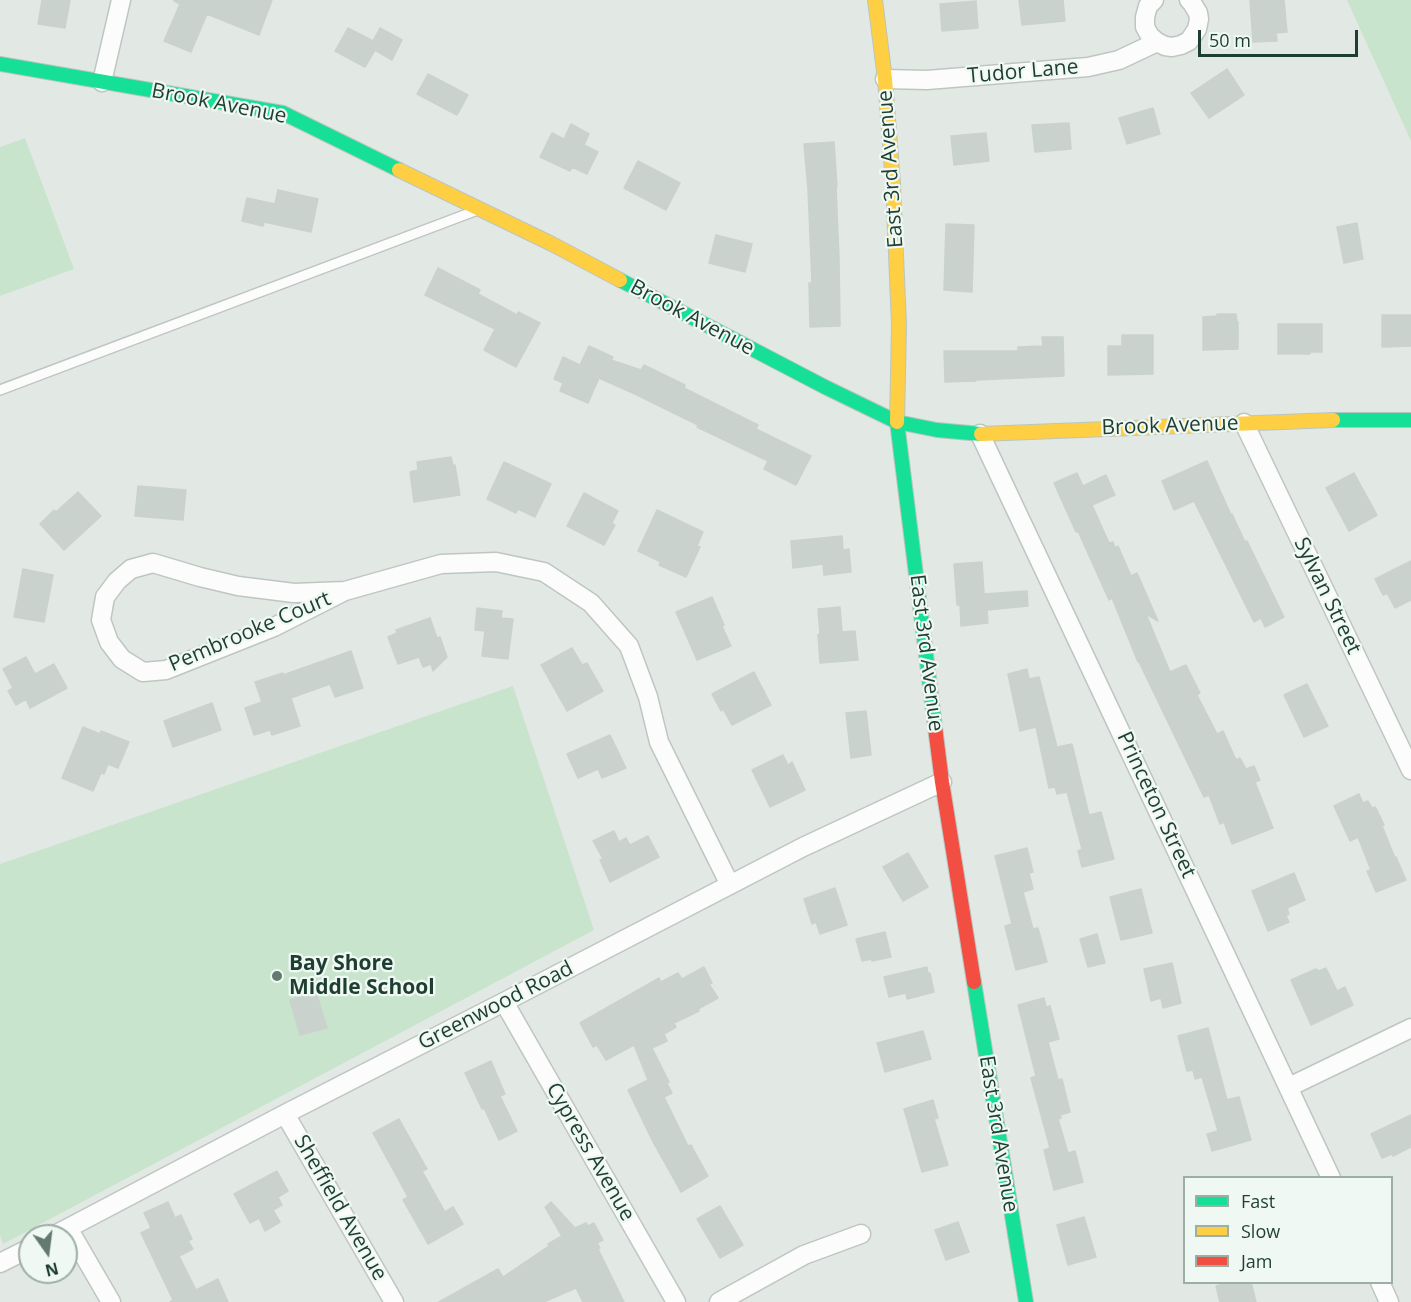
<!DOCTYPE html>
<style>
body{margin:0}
#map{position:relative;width:1411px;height:1302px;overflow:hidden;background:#e2e9e5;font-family:"Open Sans",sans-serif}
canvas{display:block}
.legend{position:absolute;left:1183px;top:1176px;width:210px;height:108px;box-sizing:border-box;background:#f0f8f3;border:2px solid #9caea5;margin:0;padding:8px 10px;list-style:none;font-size:18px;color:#1e3e31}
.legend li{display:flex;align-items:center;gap:12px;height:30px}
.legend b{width:30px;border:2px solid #9caea5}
.north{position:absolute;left:18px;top:1224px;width:60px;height:60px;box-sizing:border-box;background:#f0f8f3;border:2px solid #9caea5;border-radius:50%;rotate:166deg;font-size:16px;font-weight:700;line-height:24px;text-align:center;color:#1e3e31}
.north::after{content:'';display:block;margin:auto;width:21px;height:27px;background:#637a70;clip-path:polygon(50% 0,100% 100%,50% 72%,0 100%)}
.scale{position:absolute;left:1198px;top:30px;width:160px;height:27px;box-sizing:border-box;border:3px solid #1e3e31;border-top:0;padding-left:8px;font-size:18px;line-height:21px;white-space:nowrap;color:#1e3e31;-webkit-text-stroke:4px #f0f8f3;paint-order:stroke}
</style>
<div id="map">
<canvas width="1411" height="1302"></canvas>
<ul class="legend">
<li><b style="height:8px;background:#16e098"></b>Fast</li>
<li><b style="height:8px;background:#ffcf43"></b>Slow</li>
<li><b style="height:8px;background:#f24e42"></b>Jam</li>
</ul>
<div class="north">N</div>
<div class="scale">50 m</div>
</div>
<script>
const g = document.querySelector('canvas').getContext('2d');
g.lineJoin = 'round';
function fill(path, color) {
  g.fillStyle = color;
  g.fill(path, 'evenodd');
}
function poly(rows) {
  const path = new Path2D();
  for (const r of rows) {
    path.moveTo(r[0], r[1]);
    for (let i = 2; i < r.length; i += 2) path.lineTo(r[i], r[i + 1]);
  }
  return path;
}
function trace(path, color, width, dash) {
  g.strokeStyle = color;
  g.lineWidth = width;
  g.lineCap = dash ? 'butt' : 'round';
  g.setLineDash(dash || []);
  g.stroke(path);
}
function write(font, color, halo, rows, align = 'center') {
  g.font = font + ' "Open Sans",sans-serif';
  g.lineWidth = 4.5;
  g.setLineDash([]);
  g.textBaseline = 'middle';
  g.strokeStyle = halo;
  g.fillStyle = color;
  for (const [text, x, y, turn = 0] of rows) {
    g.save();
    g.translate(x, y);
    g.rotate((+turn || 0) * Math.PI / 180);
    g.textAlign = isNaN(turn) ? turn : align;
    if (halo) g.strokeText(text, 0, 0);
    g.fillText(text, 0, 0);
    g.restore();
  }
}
fill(poly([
 [1347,0,1411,0,1411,141],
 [25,138,74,269,0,296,0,147],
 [513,686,594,930,3,1244,0,1235,0,864]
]), '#c9e4cd');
const building = poly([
 [42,0,70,0,65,28,38,24,42,0],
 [174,0,272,0,259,35,207,14,191,52,164,41,180,4,174,1,174,0],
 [1019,0,1063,0,1065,21,1022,25,1019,0],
 [1250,0,1284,0,1287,32,1276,33,1277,41,1253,42,1250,0],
 [976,1,978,28,942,31,940,4,976,1],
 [348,28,373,41,380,28,402,40,392,60,375,50,365,67,335,51,348,28],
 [1227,69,1244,95,1209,118,1191,93,1227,69],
 [428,74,468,95,457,115,417,94,428,74],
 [1153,108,1160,134,1127,144,1119,118,1153,108],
 [1069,123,1071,149,1035,152,1032,125,1069,123],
 [571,124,589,134,584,145,598,152,587,174,572,167,570,171,540,157,552,133,564,139,571,124],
 [986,133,989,161,954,165,951,136,986,133],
 [834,142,837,187,836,187,839,258,840,326,810,327,809,283,812,283,808,189,804,144,834,142],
 [638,161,680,183,666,210,624,188,638,161],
 [278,190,318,199,311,232,264,222,263,226,242,221,247,198,275,204,278,190],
 [1357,223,1363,259,1344,263,1337,227,1357,223],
 [946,224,974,225,972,292,944,290,946,224],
 [716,235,752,244,745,272,709,263,716,235],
 [438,268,480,290,478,294,517,315,518,312,540,323,516,367,484,350,495,329,425,295,438,268],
 [1217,314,1236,314,1237,322,1238,322,1238,349,1203,350,1203,317,1217,316,1217,314],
 [1382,315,1411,315,1411,346,1382,347,1382,315],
 [1278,324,1322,324,1322,352,1310,352,1310,354,1278,354,1278,324],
 [1122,335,1153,335,1153,374,1108,375,1108,346,1122,346,1122,335],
 [1042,337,1063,337,1064,376,976,380,976,381,945,382,944,351,1018,351,1018,347,1043,346,1042,337],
 [589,346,613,357,611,360,641,370,644,365,685,385,684,388,758,425,756,429,811,456,796,485,764,469,768,461,697,427,698,425,635,394,599,378,588,403,560,391,563,383,554,379,563,357,580,365,589,346],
 [451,457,453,466,455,465,460,495,414,502,410,472,418,470,417,462,451,457],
 [1207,461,1231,515,1232,514,1245,542,1247,541,1284,617,1265,627,1261,618,1254,622,1194,501,1174,510,1162,481,1207,461],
 [504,462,551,484,535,517,518,509,516,513,487,499,504,462],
 [1077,473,1083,486,1106,475,1115,495,1092,505,1109,543,1113,542,1115,548,1118,546,1131,576,1137,573,1158,621,1146,614,1170,672,1186,665,1200,693,1197,695,1217,734,1223,731,1236,760,1240,758,1246,769,1254,766,1260,780,1255,782,1273,828,1232,844,1224,822,1220,824,1209,795,1204,797,1139,662,1138,662,1112,598,1109,600,1078,531,1076,532,1054,483,1077,473],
 [1354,473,1377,515,1349,531,1326,488,1354,473],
 [138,486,186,490,183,520,135,516,138,486],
 [78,492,101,516,64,550,40,524,54,510,56,512,78,492],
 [584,493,618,511,612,523,615,525,604,545,567,526,584,493],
 [657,510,703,532,697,546,700,547,686,577,659,565,661,562,638,551,657,510],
 [842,536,843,550,849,549,851,572,824,575,823,564,793,568,791,541,842,536],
 [1411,561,1411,600,1395,608,1387,593,1383,595,1375,579,1411,561],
 [982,562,984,594,1027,591,1028,606,987,610,988,623,961,626,960,605,957,605,954,564,982,562],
 [23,569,53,575,44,622,14,617,23,569],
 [712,597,724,625,722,626,731,646,697,660,676,612,712,597],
 [840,607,842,632,855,631,858,660,820,663,818,635,820,634,818,609,840,607],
 [477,608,502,611,501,618,513,619,508,659,482,656,485,631,475,630,477,608],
 [430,618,437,638,440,637,447,657,433,671,431,664,423,667,419,657,398,664,388,637,397,633,396,630,430,618],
 [572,648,582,665,587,663,603,691,567,711,541,665,572,648],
 [351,651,363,688,335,697,330,684,291,698,300,726,272,735,270,730,254,735,245,708,262,702,255,682,283,673,283,675,351,651],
 [26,657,35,674,54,664,67,688,30,708,26,699,16,705,8,691,13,688,3,669,26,657],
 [1027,669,1029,679,1039,677,1057,747,1072,744,1089,815,1101,812,1114,859,1082,867,1078,851,1082,849,1067,792,1057,794,1055,787,1049,788,1036,727,1020,731,1008,674,1027,669],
 [754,672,771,705,732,725,723,709,721,711,712,694,754,672],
 [1307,684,1328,726,1304,737,1284,695,1307,684],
 [212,703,221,730,173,747,164,721,212,703],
 [866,711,871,755,851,758,846,713,866,711],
 [83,727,100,734,101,731,129,742,118,768,108,764,104,774,101,773,93,791,62,778,83,727],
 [610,735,626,768,602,778,598,769,578,778,567,754,610,735],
 [783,755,788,765,792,762,805,790,770,807,752,770,783,755],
 [1359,794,1363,803,1368,801,1372,808,1375,807,1377,810,1384,825,1382,826,1395,858,1396,857,1406,880,1376,892,1367,871,1371,870,1358,837,1350,841,1334,806,1359,794],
 [614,831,619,842,626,838,630,845,648,836,659,857,610,882,600,860,603,859,593,841,614,831],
 [1027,848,1033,872,1029,873,1033,889,1023,892,1033,929,1038,928,1047,962,1016,970,1005,926,1012,924,995,856,1027,848],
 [908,853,928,887,903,901,883,867,908,853],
 [1294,873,1305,900,1287,908,1289,914,1286,916,1289,922,1268,931,1252,891,1294,873],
 [835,888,847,925,820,934,816,922,812,924,804,899,835,888],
 [1141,889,1152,933,1121,940,1110,897,1141,889],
 [885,932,891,957,872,961,872,959,862,961,856,939,885,932],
 [1097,934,1105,963,1088,967,1080,939,1097,934],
 [1172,963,1181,1003,1163,1008,1161,998,1151,1001,1144,969,1172,963],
 [704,967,712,983,709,984,718,998,698,1009,699,1011,674,1023,676,1027,664,1034,667,1041,652,1048,669,1082,667,1083,672,1093,664,1097,688,1146,691,1145,708,1176,681,1192,652,1140,628,1090,648,1080,634,1045,606,1060,597,1045,593,1047,580,1023,659,978,661,982,678,973,682,979,704,967],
 [927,967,928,974,930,973,934,992,907,999,906,993,889,997,884,977,927,967],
 [1326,968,1337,991,1345,987,1353,1005,1311,1025,1291,980,1316,969,1319,971,1326,968],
 [316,992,327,1028,300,1035,290,1000,316,992],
 [1044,998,1046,1007,1050,1006,1059,1039,1048,1042,1058,1080,1062,1079,1070,1112,1060,1115,1061,1118,1058,1119,1068,1153,1075,1151,1083,1182,1054,1190,1044,1150,1050,1148,1031,1078,1036,1076,1018,1005,1044,998],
 [1208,1028,1227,1100,1239,1097,1251,1140,1212,1151,1207,1134,1218,1131,1202,1077,1195,1079,1193,1070,1187,1071,1178,1036,1208,1028],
 [923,1031,931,1059,885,1072,877,1043,923,1031],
 [491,1061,505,1094,500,1096,517,1131,499,1140,484,1108,482,1109,465,1073,491,1061],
 [933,1100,938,1118,934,1119,948,1165,922,1172,904,1109,933,1100],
 [1411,1115,1411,1147,1393,1156,1392,1154,1382,1158,1371,1134,1411,1115],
 [399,1119,427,1169,422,1171,445,1212,453,1207,463,1224,428,1244,403,1200,408,1197,373,1133,399,1119],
 [277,1171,288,1191,278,1197,282,1205,273,1210,280,1222,265,1231,259,1218,250,1223,234,1194,277,1171],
 [168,1202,175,1218,181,1215,192,1239,188,1241,193,1249,179,1256,196,1290,218,1279,228,1302,170,1302,173,1300,141,1233,151,1228,144,1213,168,1202],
 [551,1202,575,1228,586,1223,588,1226,594,1223,603,1240,597,1243,600,1248,598,1249,624,1302,583,1302,576,1288,544,1302,439,1302,498,1269,503,1277,549,1246,548,1244,562,1236,545,1207,551,1202],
 [720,1206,743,1245,720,1258,697,1219,720,1206],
 [1084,1217,1096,1257,1068,1265,1057,1225,1084,1217],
 [958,1222,969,1252,946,1260,935,1230,958,1222],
 [1232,1282,1251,1282,1256,1302,1220,1302,1216,1286,1232,1282]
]);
fill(building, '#cad2ce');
trace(building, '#cad2ce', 1.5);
const lane = poly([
 [0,390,475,211]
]);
const street = poly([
 [1154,0,1148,6,1145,17,1145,27,1150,36,1157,42,1165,46,1172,47,1181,45,1189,41,1197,29,1199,19,1198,13,1192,3,1189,0],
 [885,79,927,80,1088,67,1119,60,1157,42],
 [102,82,121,0],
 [1244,423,1411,770],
 [980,434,1331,1178],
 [345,591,294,593,238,586,200,577,153,563,131,569,117,581,105,597,101,620,109,642,122,659,143,672,166,670,274,627,345,591,441,564,496,562,544,572,591,603,629,646,648,697,659,742,730,885],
 [504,1002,676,1302],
 [1289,1087,1411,1028],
 [285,1114,394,1302],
 [68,1228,111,1302],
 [53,1236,285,1114,504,1002,803,847,942,782],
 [0,1263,30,1248],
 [1380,1282,1389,1302],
 [719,1302,804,1255,861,1234]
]);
const fast = poly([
 [0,64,283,113,399,170],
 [620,280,825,387,897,422,937,430,981,434],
 [1333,420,1411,420],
 [897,422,935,727],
 [974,982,1026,1302]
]);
const slow = poly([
 [875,0,885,79,893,184,899,325,897,422],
 [399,170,552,244,620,280],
 [981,434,1333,420]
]);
const jam = poly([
 [935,727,942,782,974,982]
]);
trace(lane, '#bfc6c2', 12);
trace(street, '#bfc6c2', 21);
trace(fast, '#bbc5c0', 16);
trace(slow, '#bbc5c0', 16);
trace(jam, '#bbc5c0', 16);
trace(lane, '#fbfcfb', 9);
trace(street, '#fbfcfb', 18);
trace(fast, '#16e098', 14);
trace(slow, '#ffcf43', 14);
trace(jam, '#f24e42', 14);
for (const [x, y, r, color] of [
 [277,976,6,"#637a70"]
]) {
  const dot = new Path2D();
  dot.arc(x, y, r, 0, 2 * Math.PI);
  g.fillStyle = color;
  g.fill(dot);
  trace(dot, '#f0f8f3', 2);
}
write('21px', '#1e3e31', '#f0f8f3', [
 ["Tudor Lane",1023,72,-5],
 ["Brook Avenue",219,104,11],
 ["East 3rd Avenue",891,169,-94],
 ["Brook Avenue",692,318,28],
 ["Brook Avenue",1170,426,-2],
 ["Sylvan Street",1327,596,64],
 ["Pembrooke Court",250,632,-23],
 ["East 3rd Avenue",926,653,83],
 ["Princeton Street",1156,805,65],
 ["Greenwood Road",496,1006,-27],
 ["East 3rd Avenue",998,1134,81],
 ["Cypress Avenue",590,1152,60],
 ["Sheffield Avenue",340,1208,60]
]);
write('bold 21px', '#1e3e31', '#f0f8f3', [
 ["Bay Shore",289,964],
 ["Middle School",289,988]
], 'left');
</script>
